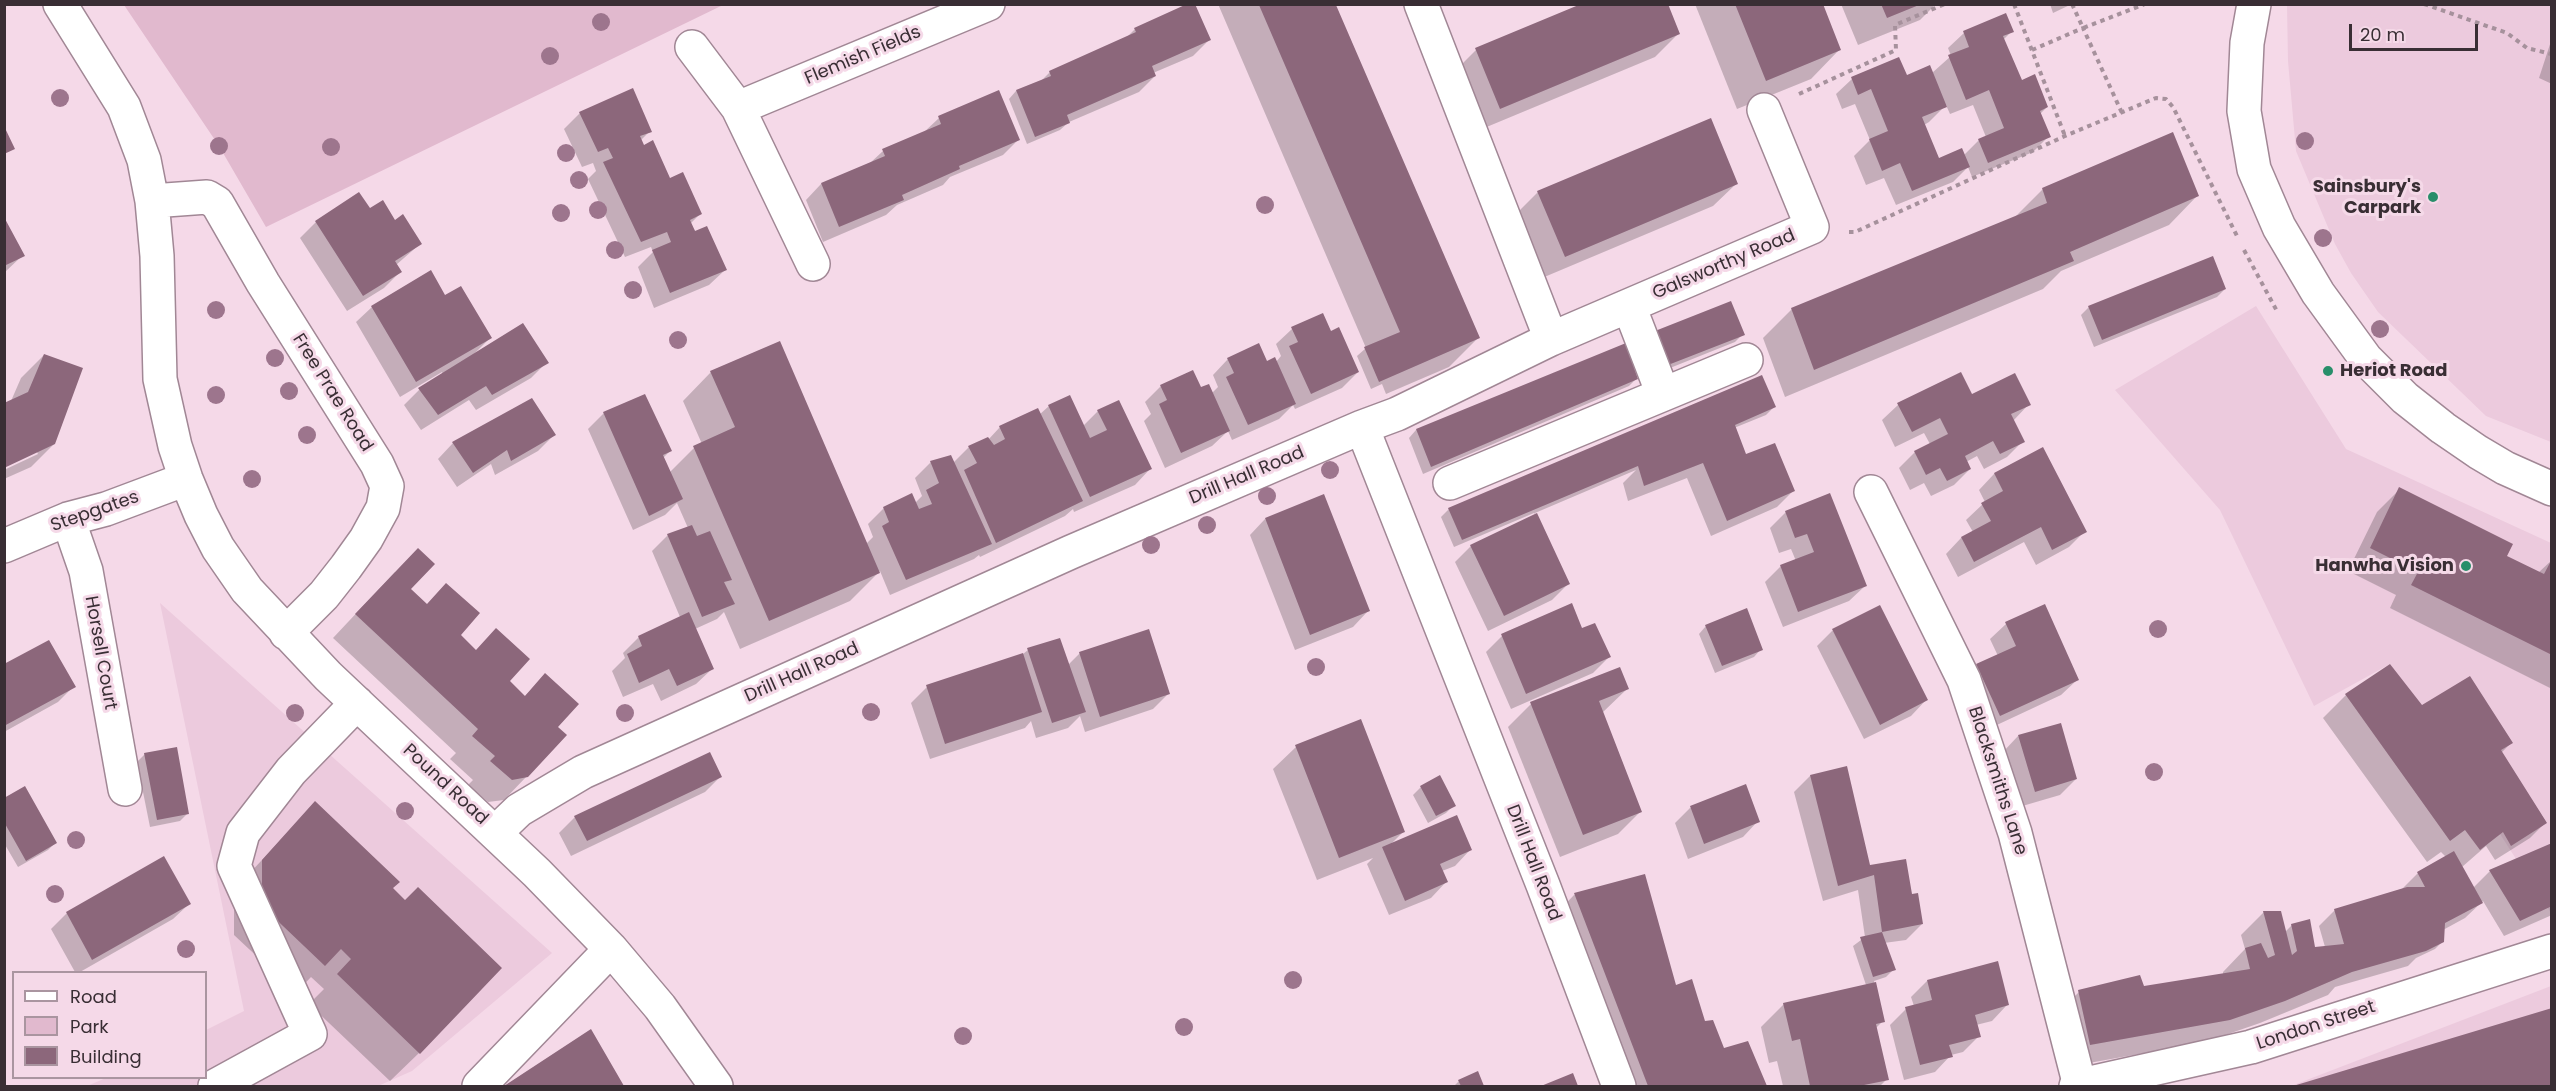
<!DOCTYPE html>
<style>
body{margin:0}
#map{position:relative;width:2556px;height:1091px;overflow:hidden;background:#f5d9e8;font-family:Poppins,sans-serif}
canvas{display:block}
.frame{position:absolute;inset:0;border:6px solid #392e34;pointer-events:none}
.legend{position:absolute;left:12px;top:971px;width:195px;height:108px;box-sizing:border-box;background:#f5d9e8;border:2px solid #aa95a0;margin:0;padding:8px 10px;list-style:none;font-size:18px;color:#392e34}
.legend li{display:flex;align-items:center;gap:12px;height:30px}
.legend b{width:30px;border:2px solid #aa95a0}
.scale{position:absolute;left:2349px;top:24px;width:129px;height:27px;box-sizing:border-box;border:3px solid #392e34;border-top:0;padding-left:8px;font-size:18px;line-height:21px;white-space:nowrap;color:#392e34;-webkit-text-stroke:4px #f5d9e8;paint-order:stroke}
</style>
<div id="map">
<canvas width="2556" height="1091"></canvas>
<div class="frame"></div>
<ul class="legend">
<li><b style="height:8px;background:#fff"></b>Road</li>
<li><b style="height:16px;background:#e1b9ce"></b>Park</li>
<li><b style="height:16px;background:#8c677b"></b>Building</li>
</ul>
<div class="scale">20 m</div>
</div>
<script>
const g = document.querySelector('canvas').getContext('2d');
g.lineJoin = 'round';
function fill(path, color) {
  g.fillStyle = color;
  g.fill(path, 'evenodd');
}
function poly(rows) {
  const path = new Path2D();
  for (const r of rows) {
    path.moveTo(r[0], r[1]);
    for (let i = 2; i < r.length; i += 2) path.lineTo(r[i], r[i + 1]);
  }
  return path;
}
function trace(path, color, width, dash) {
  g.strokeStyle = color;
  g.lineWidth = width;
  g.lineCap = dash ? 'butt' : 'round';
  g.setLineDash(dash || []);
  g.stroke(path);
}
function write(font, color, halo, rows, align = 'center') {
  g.font = font + ' Poppins,sans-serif';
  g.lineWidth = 6;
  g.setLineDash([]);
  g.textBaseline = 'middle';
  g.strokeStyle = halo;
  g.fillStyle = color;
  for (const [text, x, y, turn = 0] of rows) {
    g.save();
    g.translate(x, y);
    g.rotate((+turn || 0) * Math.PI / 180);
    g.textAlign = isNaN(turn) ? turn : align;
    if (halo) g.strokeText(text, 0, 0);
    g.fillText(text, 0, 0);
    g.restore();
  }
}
fill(poly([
 [2287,5,2551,5,2551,442,2486,416,2378,312,2351,273,2335,244,2296,151,2288,61],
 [2256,306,2346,449,2551,543,2551,913,2390,664,2314,706,2220,510,2115,390],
 [160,603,552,953,412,1071,378,1086,87,1086,106,1078,206,1078,206,1030,244,1011],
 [2551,986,2551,1086,2291,1086]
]), '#eccadd');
fill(poly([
 [124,5,723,5,266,227,219,146]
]), '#e1b9ce');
fill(poly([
 [1218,4,1334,4,1478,338,1449,367,1386,394,1382,384,1371,389,1357,356,1366,348],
 [1695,4,1821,4,1839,50,1811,79,1737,109],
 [1841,4,1936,4,1920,20,1858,45],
 [2050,4,2072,4,2053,13],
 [1135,29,1209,40,1193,56,1153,73,1155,76,1139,92,1069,122,1060,130,1027,144,1009,99,1016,91,1040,82,1050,72,1126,38],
 [2012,31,2003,40,2021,82,2047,107,2040,114,2049,136,2033,152,1972,177,1968,167,1953,182,1896,205,1884,178,1866,185,1854,156,1870,140,1855,104,1842,109,1836,94,1852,79,1906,77,1932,73,1951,56,1948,48,1964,33],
 [1946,105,1950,114,1973,105,1986,137,1979,140,1964,155,1938,160,1924,125,1929,122],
 [1678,34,1655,57,1477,131,1453,73,1476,50],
 [2552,38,2552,84,2539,78],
 [998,92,1019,139,1003,155,950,177,943,185,897,205,886,215,823,242,806,200,821,184,869,164,883,151,922,134,939,118],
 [580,113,650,131,640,141,669,180,700,214,690,224,725,270,709,285,654,308,638,267,653,252,651,247,625,257,588,179,596,171,593,163,582,167,564,129],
 [1736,184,1713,206,1542,278,1515,215,1538,192],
 [2043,189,2197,196,2169,225,2061,271,2043,289,1785,397,1763,338,1792,309,2015,217],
 [359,194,369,210,395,222,420,244,396,265,400,272,384,288,347,311,300,238,316,222],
 [4,220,23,255,4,273],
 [2225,289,2217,297,2094,347,2081,315,2089,307],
 [444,297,490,338,474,354,547,362,531,378,476,410,469,400,421,430,404,405,419,390,443,375,442,372,400,397,356,322,372,307],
 [1292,329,1330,333,1358,372,1342,388,1295,409,1293,405,1279,419,1232,440,1228,431,1212,446,1165,468,1144,421,1151,414,1145,402,1161,386,1200,389,1212,393,1218,387,1213,375,1228,359,1276,362,1281,356,1276,344],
 [1743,334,1735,342,1660,372,1648,340],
 [1625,345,1637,378,1629,386,1423,474,1409,438,1416,430],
 [44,355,54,444,31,467,4,479,4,470,38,454,11,401,21,378],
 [711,372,866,544,873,537,868,524,884,508,915,503,922,496,915,478,931,462,953,463,969,447,988,440,1000,427,1039,415,1049,406,1083,426,1098,411,1150,469,1135,485,1074,512,1073,509,1065,516,980,557,979,555,974,559,890,595,880,571,850,601,740,649,724,612,717,619,695,629,712,669,696,684,661,701,653,684,623,697,612,671,625,658,623,653,639,637,680,617,652,551,668,535,688,528,677,503,665,515,633,530,588,429,604,413,670,451,663,458,669,473,694,448,702,444,683,401],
 [1960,374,1971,396,2029,404,2013,421,2023,441,2007,457,1984,469,1977,456,1966,462,1970,469,1954,485,1931,496,1924,483,1910,490,1899,468,1915,452,1930,444,1924,433,1895,447,1882,420,1898,405],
 [1774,407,1766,415,1734,428,1745,456,1793,491,1777,507,1711,536,1687,478,1628,501,1623,483,1636,470,1535,513,1568,584,1552,600,1488,631,1455,562,1471,546,1536,515,1534,513,1454,547,1441,517,1449,509],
 [554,435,538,451,495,475,491,464,457,487,438,459,453,443],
 [2042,449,2085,531,2069,547,2036,565,2024,542,1958,577,1946,554,1961,538,1973,532,1966,520,1985,502,1979,490,1994,474],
 [2400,489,2505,556,2538,573,2552,560,2552,689,2390,608,2396,595,2348,571,2377,512],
 [1786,512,1865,586,1849,601,1783,627,1765,582,1781,566,1796,561,1791,549,1779,553,1770,528],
 [1265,519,1368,611,1353,627,1295,650,1250,535],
 [395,572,409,589,524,697,545,675,556,727,527,776,504,800,488,802,468,785,473,780,450,759,456,753,333,638],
 [1571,605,1582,630,1609,657,1593,673,1511,709,1486,652,1502,636],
 [1880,607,1926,700,1911,716,1864,739,1817,646,1832,631],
 [2006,624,2077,680,2061,695,1984,731,1962,681,1977,665,1998,656,1990,639],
 [1706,626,1761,649,1754,657,1715,673,1699,634],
 [1028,650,1068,665,1080,653,1169,693,1153,709,1085,732,1080,716,1068,728,1036,738,1031,721,1025,728,930,759,911,703,927,687,1023,654],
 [4,666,74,686,58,702,4,732],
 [2389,666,2422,707,2511,743,2501,753,2546,822,2530,838,2495,860,2486,846,2462,867,2473,888,2490,871,2552,845,2552,915,2504,936,2483,901,2465,918,2443,930,2443,941,2435,949,2416,958,2408,966,2335,987,2328,995,2260,1023,2205,1042,2067,1067,2056,1015,2079,992,2144,987,2223,975,2223,972,2245,949,2241,935,2264,912,2285,932,2292,925,2314,949,2325,947,2319,926,2335,910,2402,889,2418,873,2446,857,2441,852,2427,862,2323,718,2346,695],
 [1627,689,1602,713,1641,811,1618,834,1560,857,1508,727,1531,704],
 [2018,736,2076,779,2060,795,2019,807,2003,752],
 [1296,747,1403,832,1390,845,1470,850,1455,866,1442,871,1446,882,1431,898,1389,915,1367,864,1373,858,1317,880,1273,769],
 [145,754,188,813,180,821,150,827,137,762],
 [1846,768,1869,867,1911,896,1922,924,1906,940,1884,943,1894,969,1886,977,1874,981,1883,1021,1875,1029,1887,1079,1880,1086,1783,1086,1777,1061,1769,1063,1761,1027,1784,1004,1866,985,1853,946,1865,937,1858,890,1823,901,1794,792,1810,776],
 [720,777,705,792,571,856,559,833,575,817],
 [1745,786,1758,821,1743,837,1688,859,1675,823,1690,808],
 [1421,787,1454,805,1446,813,1428,823,1413,795],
 [4,799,55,843,48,850,18,867,4,843],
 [315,803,391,888,419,1053,390,1081,309,1004,324,989,311,977,296,993,234,935,234,890],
 [164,858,189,904,173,919,80,972,75,972,51,929,67,913],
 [1644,875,1675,986,1723,1050,1747,1043,1765,1086,1617,1086,1552,918,1574,895],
 [1927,981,2007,1005,1992,1021,1976,1025,1979,1036,1963,1052,1951,1055,1935,1072,1904,1080,1890,1025,1906,1009,1914,1006,1911,997],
 [2552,1010,2552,1086,2297,1086],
 [591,1031,623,1086,506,1086],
 [1478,1073,1483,1086,1454,1086,1459,1081]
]), '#0003');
fill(poly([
 [1187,4,1195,4,1211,40,1152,66,1156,76,1067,115,1070,123,1035,137,1016,90,1051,76,1049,71,1136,32,1134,28],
 [1581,4,1668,4,1680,34,1500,109,1475,48],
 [1735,4,1823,4,1841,50,1766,81],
 [1881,4,1919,4,1919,5,1887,18],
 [1259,5,1336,5,1480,338,1379,382,1364,347,1400,332],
 [2006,13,2014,32,2003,36,2022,80,2035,74,2048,107,2040,111,2051,137,1988,163,1978,139,2004,128,1989,90,1966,100,1948,55,1969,47,1963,31],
 [1899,57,1907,75,1930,65,1947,107,1922,117,1939,158,1962,148,1970,167,1912,191,1900,163,1882,171,1869,139,1888,131,1871,89,1858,95,1851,77],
 [633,88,652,132,640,136,644,145,653,140,670,178,683,172,702,214,690,220,695,231,707,226,727,270,670,293,652,250,671,242,667,232,641,242,603,162,613,158,608,148,598,152,579,112],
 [999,90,1020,140,959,166,960,169,902,195,904,200,839,227,821,183,885,156,882,149,941,124,938,116],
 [1711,118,1738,184,1565,257,1537,191],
 [4,126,15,149,4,154],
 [2173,132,2199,196,2070,252,2074,261,1814,370,1791,308,2047,203,2042,188],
 [359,192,370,208,383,200,395,220,403,214,422,244,395,261,402,272,363,296,315,221],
 [4,217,25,256,4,266],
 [2213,256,2226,289,2102,340,2088,306],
 [431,270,445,295,461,286,492,338,416,382,371,306],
 [1731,301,1745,335,1668,365,1655,331],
 [1323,313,1331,331,1339,327,1359,372,1311,394,1289,346,1298,342,1291,327],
 [523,323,549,363,492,395,486,386,438,415,418,388],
 [780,341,880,573,769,621,693,446,735,427,710,371],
 [1259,343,1267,361,1275,357,1296,404,1248,425,1226,377,1234,373,1227,358],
 [1626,343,1638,379,1431,467,1416,429],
 [44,354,83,368,55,444,4,468,4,403,28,392],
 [1193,370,1201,387,1209,384,1230,431,1181,453,1159,404,1167,400,1160,385],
 [1961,372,1972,394,2015,373,2031,405,2011,414,2025,442,2000,454,1993,441,1965,456,1971,469,1947,481,1940,468,1926,475,1914,451,1948,434,1940,418,1912,432,1897,403],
 [1762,375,1776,407,1735,425,1746,454,1775,443,1795,491,1727,521,1703,463,1644,486,1638,466,1462,540,1448,508],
 [645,394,672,451,663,455,683,499,649,516,603,412],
 [1070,395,1090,438,1107,430,1097,410,1119,400,1152,469,1090,497,1048,405],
 [532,398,556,435,511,461,507,450,473,473,452,442],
 [1038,408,1083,501,996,543,964,470,977,463,968,446,988,437,994,445,1005,439,999,426],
 [2043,447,2087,532,2052,550,2041,527,1974,562,1961,537,1991,521,1981,503,2003,491,1994,473],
 [951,455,992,544,906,580,882,526,889,522,883,507,912,493,919,509,932,504,926,490,939,483,930,461],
 [2399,487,2513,544,2507,556,2544,574,2552,559,2552,655,2411,585,2418,572,2370,548],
 [1830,493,1867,586,1798,612,1780,565,1814,552,1807,534,1795,538,1785,511],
 [1324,494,1370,611,1310,635,1265,518],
 [1537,513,1570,584,1504,616,1470,545],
 [692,525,697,536,710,531,732,580,724,582,735,604,702,617,667,534],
 [418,548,435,564,411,589,427,604,446,583,480,613,461,635,476,650,496,628,530,659,510,681,525,696,545,673,579,704,558,727,567,735,528,777,512,780,490,761,495,756,472,736,478,729,355,614],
 [1572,603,1582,628,1595,623,1611,657,1526,694,1501,634],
 [2045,604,2079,680,2000,716,1976,664,2016,646,2005,622],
 [1880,605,1928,700,1880,725,1832,629],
 [1747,608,1763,650,1722,666,1705,625],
 [689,612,714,669,677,686,669,669,639,683,627,654,642,646,638,636],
 [1149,629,1170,694,1100,717,1079,652],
 [1060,638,1086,712,1052,723,1027,648],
 [49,640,76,687,4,726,4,664],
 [1023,653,1042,712,945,744,926,685],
 [2390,664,2422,705,2470,676,2513,743,2501,750,2547,823,2511,846,2503,832,2480,850,2465,830,2450,841,2345,694],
 [1620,667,1629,689,1599,701,1642,812,1583,835,1530,702],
 [1361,719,1405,832,1339,858,1295,745],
 [2061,723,2077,779,2035,792,2018,735],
 [177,747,189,814,157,820,144,753],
 [710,752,722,777,587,841,574,816],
 [1847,766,1870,865,1906,859,1912,894,1918,893,1923,924,1882,932,1874,875,1838,886,1810,775],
 [1440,775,1456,806,1436,816,1420,786],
 [1746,784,1760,822,1704,844,1690,806],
 [25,786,57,843,26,861,4,822,4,798],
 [315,801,400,882,393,888,405,900,418,887,502,968,420,1054,337,974,351,959,341,949,325,966,262,906,262,860],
 [1457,815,1472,850,1440,864,1448,882,1405,901,1382,847],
 [2552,843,2552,906,2520,921,2489,870],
 [2454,851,2483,903,2445,923,2444,942,2426,951,2352,972,2285,1001,2230,1020,2090,1045,2078,990,2140,975,2144,986,2250,969,2245,948,2261,943,2268,958,2275,955,2263,911,2281,911,2292,955,2297,951,2291,924,2310,919,2315,947,2344,944,2334,909,2407,887,2425,887,2417,872],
 [164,856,191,904,92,960,66,912],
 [1645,874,1676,985,1692,979,1705,1021,1713,1020,1724,1048,1748,1041,1767,1086,1648,1086,1574,893],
 [1882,932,1896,970,1873,977,1860,937],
 [1998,961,2009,1005,1975,1015,1981,1037,1949,1045,1953,1057,1920,1065,1905,1007,1932,1000,1927,980],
 [1876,982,1885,1022,1876,1024,1889,1080,1859,1086,1810,1086,1800,1039,1792,1041,1783,1003],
 [2552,1008,2552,1086,2293,1086],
 [591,1029,624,1086,504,1086],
 [1478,1071,1484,1086,1461,1086,1458,1080],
 [1573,1073,1578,1086,1541,1086]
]), '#8c677b');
const minor = poly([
 [60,4,124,107,144,160,152,201,157,256,160,379,175,446,186,479,201,515,218,548,247,590,328,676,537,873,611,949,660,1007,716,1086],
 [1421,4,1551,339],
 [692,47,738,108,813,264],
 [738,108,988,4],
 [152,201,207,197,217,203,263,283,377,464,387,486,383,508,366,539,346,567,324,595,286,633],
 [1629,306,1663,394],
 [1362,427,1397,414,1551,339,1812,227,1764,110],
 [1450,483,1746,360],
 [1871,492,1964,680,2015,833,2080,1086],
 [68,519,86,571,125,789],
 [4,546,68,519,106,509,186,479],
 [495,833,519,810,583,772,1071,552,1362,427,1543,885,1619,1086],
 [215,1086,310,1034,234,866,243,833,291,771,357,703],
 [479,1086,611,949]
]);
const major = poly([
 [2254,4,2247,43,2244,111,2254,169,2279,227,2318,293,2366,359,2405,398,2443,428,2478,452,2505,468,2552,489],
 [2076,1086,2251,1047,2552,951]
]);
trace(minor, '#a18795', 36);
trace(major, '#a18795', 36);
trace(poly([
 [2014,4,2065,136],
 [2072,4,2083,28,2145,4],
 [2424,4,2507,33,2527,48,2551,54],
 [2032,50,2083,28,2122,113],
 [1799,94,1896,50,1895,25,1945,4],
 [1849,232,1855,232,2065,136,2156,98,2166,99,2173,107,2238,238],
 [2244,250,2278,313]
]), '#a6919c', 4, [4.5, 4.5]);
trace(minor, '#fff', 33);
trace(major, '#fff', 33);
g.fillStyle = '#9d758d';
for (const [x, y] of [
 [601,22],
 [550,56],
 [60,98],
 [2305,141],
 [219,146],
 [331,147],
 [566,153],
 [579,180],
 [1265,205],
 [598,210],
 [561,213],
 [2323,238],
 [615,250],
 [633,290],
 [216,310],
 [2380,329],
 [678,340],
 [275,358],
 [289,391],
 [216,395],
 [307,435],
 [1330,470],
 [252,479],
 [1267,496],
 [1207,525],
 [1151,545],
 [2158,629],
 [1316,667],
 [871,712],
 [295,713],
 [625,713],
 [2154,772],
 [405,811],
 [76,840],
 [55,894],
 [186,949],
 [1293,980],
 [1184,1027],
 [963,1036]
]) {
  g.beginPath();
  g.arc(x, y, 9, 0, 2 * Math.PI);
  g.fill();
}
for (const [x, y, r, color] of [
 [2433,197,6,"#288e6a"],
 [2328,371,6,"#288e6a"],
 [2466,566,6,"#288e6a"]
]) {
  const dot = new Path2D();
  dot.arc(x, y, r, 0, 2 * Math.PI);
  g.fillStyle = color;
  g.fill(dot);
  trace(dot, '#f5d9e8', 2);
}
write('18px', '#392e34', '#f5d9e8', [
 ["Flemish Fields",863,56,-23],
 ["Galsworthy Road",1724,265,-23],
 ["Free Prae Road",332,393,58],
 ["Drill Hall Road",1247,476,-23],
 ["Stepgates",95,512,-19],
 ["Horsell Court",100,653,80],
 ["Drill Hall Road",802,673,-24],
 ["Blacksmiths Lane",1997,781,72],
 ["Pound Road",445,785,43],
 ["Drill Hall Road",1533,863,69],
 ["London Street",2316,1026,-18]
]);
write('bold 18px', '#392e34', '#f5d9e8', [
 ["Sainsbury's",2421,187],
 ["Carpark",2421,208],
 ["Heriot Road",2340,371,"left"],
 ["Hanwha Vision",2454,566]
], 'right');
</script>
